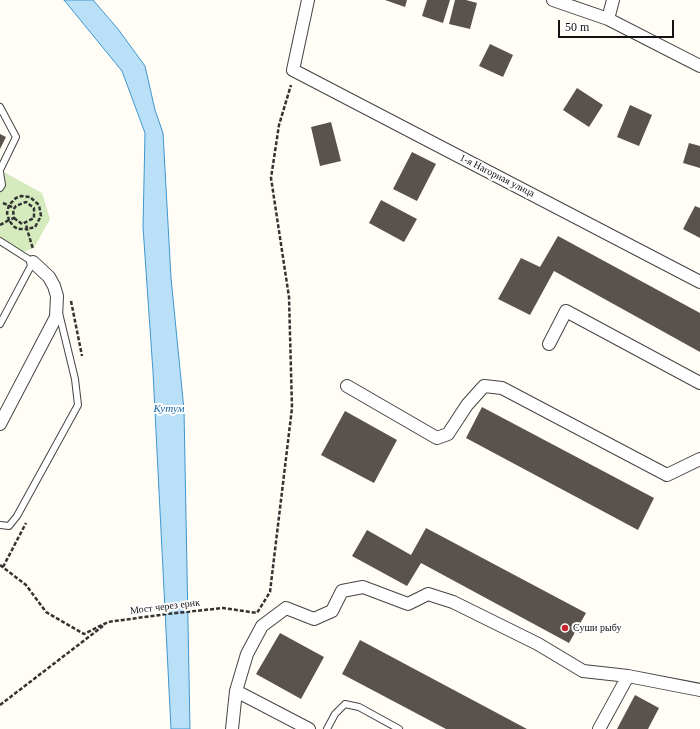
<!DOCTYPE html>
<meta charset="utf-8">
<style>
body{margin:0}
#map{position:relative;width:700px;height:729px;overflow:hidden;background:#fffdf5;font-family:"Times New Roman",serif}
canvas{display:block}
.scale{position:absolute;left:558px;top:20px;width:116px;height:18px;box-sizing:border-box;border:2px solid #111;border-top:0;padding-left:5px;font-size:12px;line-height:14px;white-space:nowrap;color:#111;-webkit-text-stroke:3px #fff;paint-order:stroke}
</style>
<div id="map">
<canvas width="700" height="729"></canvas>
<div class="scale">50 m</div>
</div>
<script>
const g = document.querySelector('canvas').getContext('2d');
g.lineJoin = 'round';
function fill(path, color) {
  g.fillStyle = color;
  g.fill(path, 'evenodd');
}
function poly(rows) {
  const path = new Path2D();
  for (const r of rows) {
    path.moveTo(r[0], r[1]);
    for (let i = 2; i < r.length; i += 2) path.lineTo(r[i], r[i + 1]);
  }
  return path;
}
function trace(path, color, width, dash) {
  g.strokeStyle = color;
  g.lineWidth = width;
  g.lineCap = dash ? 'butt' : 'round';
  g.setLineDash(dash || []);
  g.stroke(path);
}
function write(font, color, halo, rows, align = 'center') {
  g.font = font + ' "Times New Roman",serif';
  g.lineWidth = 4;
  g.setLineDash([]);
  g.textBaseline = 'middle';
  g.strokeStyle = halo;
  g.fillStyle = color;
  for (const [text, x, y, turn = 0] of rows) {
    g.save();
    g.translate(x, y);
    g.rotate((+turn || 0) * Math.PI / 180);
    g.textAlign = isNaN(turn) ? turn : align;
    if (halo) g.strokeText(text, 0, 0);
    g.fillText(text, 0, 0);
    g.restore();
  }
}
fill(poly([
 [0,170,42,193,50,219,34,248,20,253,0,241]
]), '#d5ebbd');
const water = poly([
 [64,0,93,0,118,29,145,66,155,110,163,133,171,278,184,410,190,729,171,729,153,372,143,227,145,133,122,71,64,0]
]);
fill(water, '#b9e0f7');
trace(water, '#3f96cf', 1);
fill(poly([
 [385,0,407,0,405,7],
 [427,0,450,0,443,23,422,16],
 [455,0,466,0,477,3,470,29,449,24],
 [490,44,513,55,503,77,479,66],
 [577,88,603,105,589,127,563,110],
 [630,105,652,115,639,146,617,137],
 [331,122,341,161,320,166,311,127],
 [0,134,6,137,0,149],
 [689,143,700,146,700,168,683,163],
 [412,152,436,164,417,201,393,189],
 [381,200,417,219,404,242,369,223],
 [695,206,700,208,700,238,683,229],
 [558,236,700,313,700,352,554,271,530,315,498,299,521,258,540,267],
 [482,407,654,498,638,530,466,438],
 [345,411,397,440,374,483,321,455],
 [426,528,586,613,569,643,421,563,407,586,352,556,367,530,411,555],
 [280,633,324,657,301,699,256,674],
 [360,640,527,729,446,729,342,674],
 [635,695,659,708,648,729,617,729]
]), '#5a524d');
const lane = poly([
 [0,107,16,137,0,170],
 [0,172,2,185,0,188],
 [0,241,33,262,0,324],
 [0,525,9,526,17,516,78,405,75,379,59,313],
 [327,729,335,714,345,704,359,707,399,729]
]);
const street = poly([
 [308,0,293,70,700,282],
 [553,0,608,19,700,66],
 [608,19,613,0],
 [549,344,566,311,700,383],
 [347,386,437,438,448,434,467,405,484,386,502,388,667,475,700,459],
 [0,424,56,317,57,296,54,286,49,277,33,262],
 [232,729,236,691],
 [309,729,236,691,247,654,262,626,286,608,314,619,332,611,342,591,363,587,408,604,428,594,453,602,538,644,583,671,628,676,700,690],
 [599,729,628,676]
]);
trace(lane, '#444', 8);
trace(street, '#444', 14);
trace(poly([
 [3,203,14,208],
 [14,218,22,224,34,218,34,208,26,202,16,206,13,210,14,218,9,220,7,213,9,205,16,198,21,196,30,197,39,205,41,216,35,227,27,229,26,224],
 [0,225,9,220,13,226,18,229,27,229,33,249],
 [71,301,82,356],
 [0,565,26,585,46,612,84,634,108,622,167,614,223,608,257,613,270,592,292,408,289,297,271,178,279,125,291,85],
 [3,567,26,523],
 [0,705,103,626]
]), '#333', 2.5, [4, 2]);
trace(lane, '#fff', 6);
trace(street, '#fff', 12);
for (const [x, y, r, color] of [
 [565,628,4,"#c4262e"]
]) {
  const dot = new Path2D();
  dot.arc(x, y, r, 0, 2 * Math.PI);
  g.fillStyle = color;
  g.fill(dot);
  trace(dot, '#fff', 1.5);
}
write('10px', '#111', '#fff', [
 ["1-я Нагорная улица",497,176,27],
 ["Мост через ерик",165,607,-7]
]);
write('10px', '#111', '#fff', [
 ["Суши рыбу",573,628]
], 'left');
write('italic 11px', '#1768a6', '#fff', [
 ["Кутум",169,409]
]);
</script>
